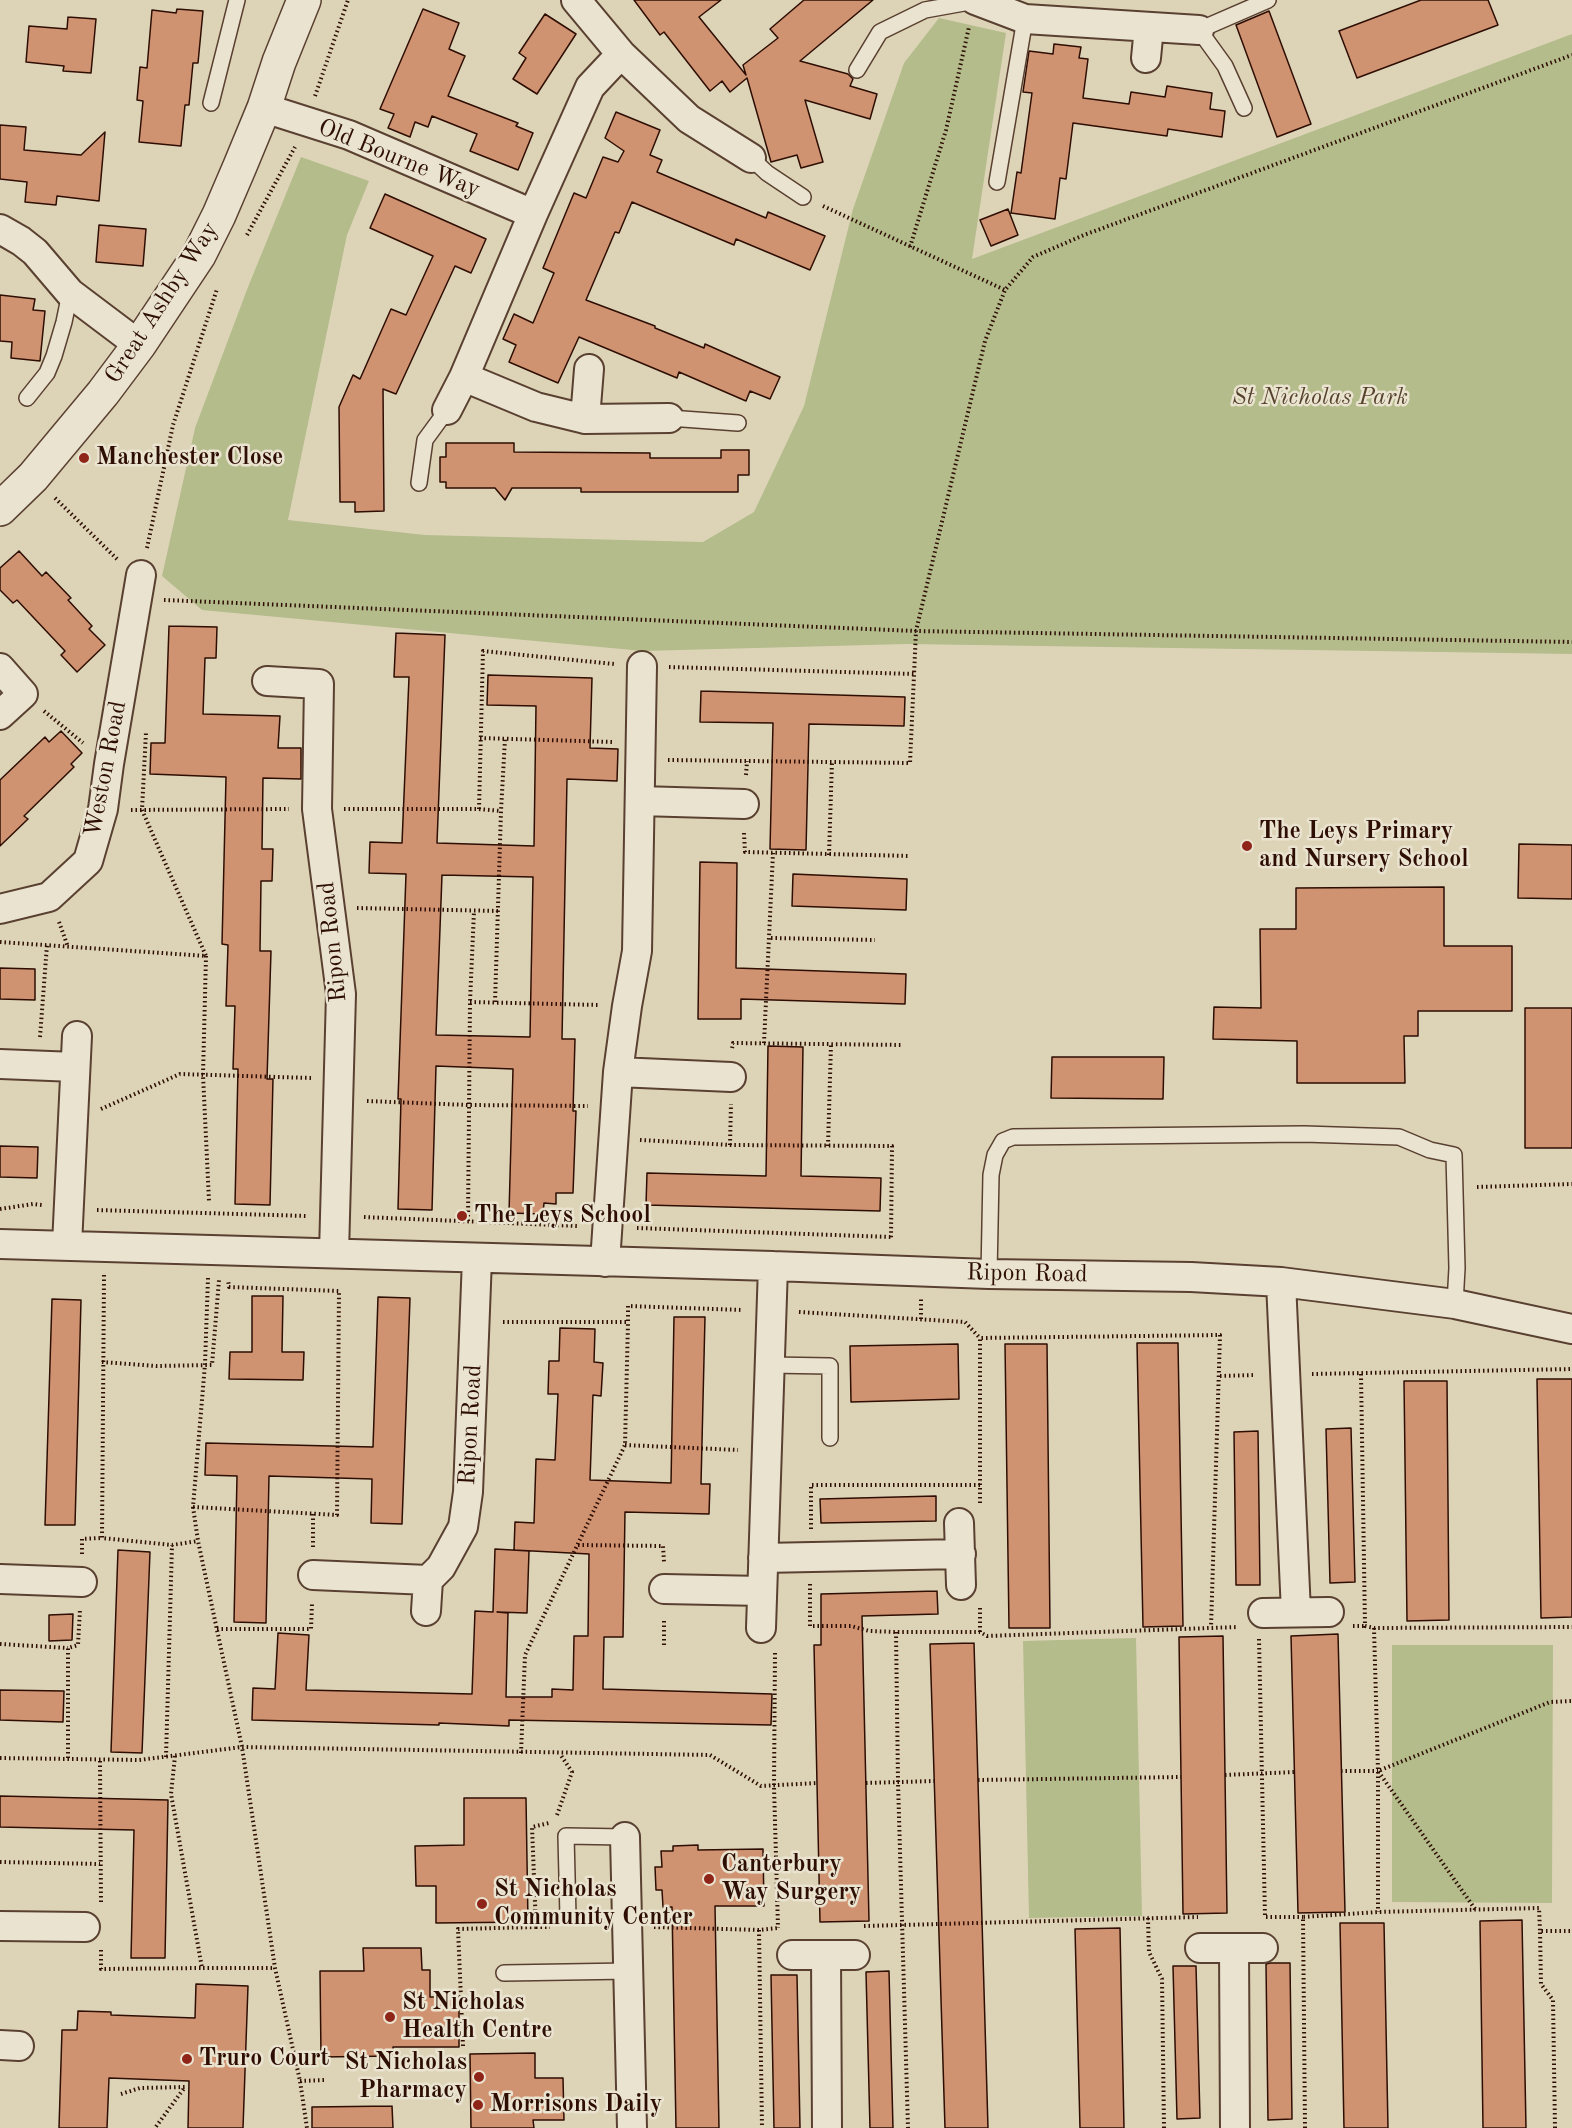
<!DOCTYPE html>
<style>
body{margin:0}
canvas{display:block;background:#ddd4b7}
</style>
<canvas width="1572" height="2128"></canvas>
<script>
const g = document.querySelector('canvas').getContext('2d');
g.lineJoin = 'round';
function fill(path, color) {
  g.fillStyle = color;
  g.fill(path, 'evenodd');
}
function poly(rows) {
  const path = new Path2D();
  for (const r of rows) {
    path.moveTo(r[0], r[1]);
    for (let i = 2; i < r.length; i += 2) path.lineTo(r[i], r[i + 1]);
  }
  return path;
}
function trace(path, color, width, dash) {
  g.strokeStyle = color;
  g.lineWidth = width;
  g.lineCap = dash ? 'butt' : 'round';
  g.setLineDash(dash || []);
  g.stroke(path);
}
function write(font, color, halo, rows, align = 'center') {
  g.font = font + ' "Old Standard TT",serif';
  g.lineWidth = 5;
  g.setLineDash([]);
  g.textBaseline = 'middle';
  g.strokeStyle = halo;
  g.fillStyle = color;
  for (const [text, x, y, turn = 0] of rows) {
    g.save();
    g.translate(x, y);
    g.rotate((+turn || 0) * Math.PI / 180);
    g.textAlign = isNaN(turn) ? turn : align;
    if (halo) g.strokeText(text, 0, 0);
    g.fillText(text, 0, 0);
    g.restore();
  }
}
fill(poly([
 [939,18,1006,33,972,259,1572,34,1572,654,907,644,643,651,202,610,162,576,195,428,248,287,301,157,369,181,347,235,288,520,425,535,703,542,754,512,804,406,853,209,904,63],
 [1136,1638,1142,1916,1029,1918,1023,1641],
 [1392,1645,1553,1645,1552,1903,1392,1902]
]), '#b4bc8c');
const building = poly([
 [634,0,721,0,699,17,746,75,743,65,778,38,770,29,804,0,873,0,800,61,848,74,853,79,850,86,877,94,870,119,805,100,823,162,801,168,797,155,771,162,747,78,730,92,722,81,710,91,664,32,660,35,634,0],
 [1421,0,1488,0,1498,25,1357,78,1339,31,1421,0],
 [177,9,203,11,198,63,193,63,189,105,185,105,181,146,139,142,143,101,137,100,140,67,147,68,152,10,176,13,177,9],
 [423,9,459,23,449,49,465,56,448,96,518,123,516,126,533,133,518,170,470,151,477,134,432,116,428,127,415,122,410,137,388,128,394,114,380,109,423,9],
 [1269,11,1311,124,1277,137,1236,25,1269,11],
 [545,14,576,34,537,94,513,79,526,58,519,53,545,14],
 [68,17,96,19,91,73,63,71,64,66,26,62,29,26,67,29,68,17],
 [1054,44,1081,47,1079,58,1088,59,1083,98,1129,104,1131,92,1165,97,1167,86,1212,93,1210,109,1225,111,1222,137,1168,129,1167,136,1073,123,1066,179,1060,178,1055,219,1011,213,1017,172,1021,173,1032,93,1023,92,1029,51,1053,54,1054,44],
 [616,112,660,130,650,155,662,160,657,172,766,218,768,212,825,236,810,270,736,239,734,245,632,202,619,233,615,232,586,300,655,326,655,328,704,348,705,344,780,377,770,399,750,391,746,401,679,372,677,378,579,337,558,383,509,362,516,345,503,339,514,314,533,323,554,273,543,268,574,193,586,198,603,157,618,162,624,151,605,138,616,112],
 [0,125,26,127,24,150,81,155,105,132,99,201,57,196,56,205,25,202,27,182,0,179,0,125],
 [385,194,486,239,471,273,455,266,396,394,383,389,384,511,355,512,355,502,340,502,339,407,353,375,360,379,391,309,406,315,433,256,370,228,385,194],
 [1008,209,1018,235,991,246,980,220,1008,209],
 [99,225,146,229,143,266,96,262,99,225],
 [0,295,35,299,33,310,45,311,40,361,11,358,12,342,0,341,0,295],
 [446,443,514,443,514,452,650,453,650,458,721,458,721,450,749,450,749,475,738,475,738,492,581,492,581,488,512,488,505,500,495,488,446,488,446,482,440,482,440,457,446,457,446,443],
 [19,551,42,576,46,572,71,598,68,600,92,626,89,629,105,645,77,672,61,655,65,651,17,600,13,603,0,590,0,568,19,551],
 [169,626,217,627,216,658,205,658,203,714,280,716,278,748,301,748,301,779,263,778,262,849,273,849,272,881,261,881,260,951,271,951,267,1079,273,1079,270,1205,235,1204,238,1069,233,1069,235,1006,226,1006,228,945,222,944,226,777,150,774,151,743,165,743,169,626],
 [396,633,445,635,437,843,534,846,536,706,487,705,488,675,592,678,590,748,618,749,617,781,567,779,562,1039,575,1039,573,1111,576,1111,573,1193,556,1193,556,1204,544,1203,543,1214,509,1213,513,1069,436,1066,432,1210,398,1209,401,1099,398,1099,406,874,369,873,370,842,402,843,409,677,394,677,396,633],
 [442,875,533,877,530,1037,436,1035,442,875],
 [701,691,905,697,904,726,809,724,806,850,770,849,773,723,700,722,701,691],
 [61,731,82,753,71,764,74,767,24,816,28,819,0,846,0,780,45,737,49,742,61,731],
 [1519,844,1572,845,1572,899,1518,898,1519,844],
 [700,862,737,863,736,968,906,974,905,1004,741,999,741,1019,698,1019,700,862],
 [793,874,907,879,906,910,792,906,793,874],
 [1444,887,1444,946,1512,946,1512,1011,1418,1011,1418,1036,1404,1036,1405,1083,1297,1083,1297,1041,1213,1039,1214,1007,1261,1008,1260,929,1296,929,1296,888,1444,887],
 [0,968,35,969,35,1000,0,999,0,968],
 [1525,1008,1572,1008,1572,1148,1525,1148,1525,1008],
 [768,1046,803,1047,801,1176,881,1178,880,1211,646,1205,647,1173,766,1176,768,1046],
 [1052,1057,1164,1057,1163,1099,1051,1098,1052,1057],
 [0,1146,38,1147,37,1178,0,1177,0,1146],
 [252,1296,283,1296,282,1352,304,1352,303,1380,229,1379,230,1352,252,1352,252,1296],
 [378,1297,410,1298,402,1524,371,1523,372,1479,269,1476,266,1623,234,1622,237,1476,205,1475,206,1443,373,1447,378,1297],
 [52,1299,81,1300,75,1525,45,1525,52,1299],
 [674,1317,705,1317,701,1484,710,1484,709,1514,625,1512,623,1637,604,1637,603,1689,772,1694,771,1725,509,1720,509,1726,439,1723,439,1725,252,1720,253,1688,275,1689,278,1633,309,1635,306,1690,472,1694,475,1611,493,1612,495,1549,529,1551,527,1613,497,1612,508,1613,506,1697,552,1697,552,1689,573,1690,574,1636,588,1636,589,1554,514,1550,515,1522,534,1523,536,1459,555,1460,558,1394,548,1394,549,1361,559,1361,560,1328,595,1329,594,1362,603,1363,601,1396,593,1395,590,1480,671,1483,674,1317],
 [1137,1343,1178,1343,1183,1626,1143,1627,1137,1343],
 [958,1344,959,1399,851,1402,850,1346,958,1344],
 [1005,1344,1047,1344,1050,1628,1009,1628,1005,1344],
 [1537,1379,1572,1379,1572,1617,1541,1618,1537,1379],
 [1404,1381,1447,1381,1449,1620,1407,1621,1404,1381],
 [1351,1428,1355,1582,1330,1583,1326,1429,1351,1428],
 [1258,1431,1260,1585,1236,1585,1234,1432,1258,1431],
 [936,1496,936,1521,821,1523,820,1499,936,1496],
 [118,1550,150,1552,142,1753,111,1752,118,1550],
 [937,1591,938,1614,862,1616,869,1921,820,1922,814,1645,821,1645,821,1594,937,1591],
 [73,1614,72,1640,49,1641,49,1615,73,1614],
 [1338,1634,1345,1912,1298,1913,1291,1636,1338,1634],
 [1223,1636,1227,1913,1183,1914,1179,1637,1223,1636],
 [974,1643,988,2128,945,2128,930,1644,974,1643],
 [0,1690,64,1691,63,1722,0,1720,0,1690],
 [0,1796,168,1800,165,1958,131,1958,134,1830,0,1827,0,1796],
 [464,1798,526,1798,528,1922,436,1923,436,1886,416,1886,415,1846,464,1845,464,1798],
 [698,1845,698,1850,763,1849,764,1906,715,1906,719,2128,676,2128,672,1907,663,1907,662,1890,656,1890,655,1867,662,1867,661,1851,673,1851,673,1846,698,1845],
 [1522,1920,1526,2128,1483,2128,1480,1921,1522,1920],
 [1340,1923,1384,1923,1388,2128,1344,2128,1340,1923],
 [1120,1928,1124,2128,1080,2128,1075,1929,1120,1928],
 [363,1948,421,1948,422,1970,430,1970,430,1997,459,1997,459,2047,393,2047,393,2056,321,2057,320,1971,364,1971,363,1948],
 [1270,1963,1290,1963,1292,2119,1268,2120,1266,1964,1270,1963],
 [1173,1966,1196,1966,1200,2118,1177,2119,1173,1966],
 [889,1971,893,2128,870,2128,866,1972,889,1971],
 [771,1975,797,1975,800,2128,774,2128,771,1975],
 [196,1984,248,1986,243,2128,188,2128,189,2081,109,2078,107,2128,59,2128,62,2030,77,2030,78,2011,111,2012,111,2015,195,2018,196,1984],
 [535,2053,535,2078,563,2078,564,2120,533,2120,534,2128,471,2128,470,2054,535,2053],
 [392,2106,393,2128,312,2128,312,2107,392,2106]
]);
fill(building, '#d09372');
trace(building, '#2e0e03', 1.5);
const service = poly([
 [857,70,880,32,925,10,975,1],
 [211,103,237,0],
 [1244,108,1225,66,1199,30,1268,0],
 [751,158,767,173,803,197],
 [997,182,1025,19],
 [27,398,47,373,54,356,64,322,70,293],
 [669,418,738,423],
 [419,483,425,440,447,410],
 [989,1274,991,1175,995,1155,1003,1141,1013,1137,1304,1134,1399,1137,1430,1150,1454,1155,1457,1268,1455,1304],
 [769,1365,830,1366,830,1438],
 [568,1917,566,1836,625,1837],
 [504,1973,629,1971]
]);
const minor = poly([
 [975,0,1025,19,1199,30],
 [621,54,689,119,751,158],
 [1146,58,1149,27],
 [264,108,349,135,533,214,464,377,447,410],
 [533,214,590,87,621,54,576,0],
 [0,229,21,241,35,252,70,293,139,345],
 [464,377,536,407,585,419,669,418],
 [585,419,589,369],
 [0,668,23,694,0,715],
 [267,681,319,684,317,809,341,994,334,1253],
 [640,801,744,804],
 [0,909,49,897,88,861,103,809,109,764,141,575],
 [0,1064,75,1067],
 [618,1072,731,1077],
 [0,1244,773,1266,989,1274,1191,1277,1281,1282,1455,1304,1572,1329],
 [67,1245,77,1036],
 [605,1262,618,1072,627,1006,637,951,642,666],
 [1281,1282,1296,1612],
 [959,1523,961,1585],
 [763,1558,961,1554],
 [313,1575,428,1580],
 [0,1579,82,1582],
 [664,1589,762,1591],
 [426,1611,428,1580,441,1567,463,1527,468,1492,477,1258],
 [1263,1613,1329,1612],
 [761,1628,773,1266],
 [625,1837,632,2128],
 [0,1926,85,1927],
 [1200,1948,1263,1948],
 [1234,1949,1235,2128],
 [792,1955,855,1955],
 [826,1956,827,2128],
 [0,2045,19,2046]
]);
const tertiary = poly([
 [0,509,33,477,103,393,139,345,199,255,219,215,240,166,264,108,279,62,304,0]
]);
trace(service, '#5a4030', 18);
trace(minor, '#5a4030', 32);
trace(tertiary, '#5a4030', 36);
trace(poly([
 [315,96,348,0],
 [823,206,1005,290],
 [247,235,295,147],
 [910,247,946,130,969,27],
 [55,498,118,560],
 [147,548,173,425,217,289],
 [164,600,916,631,1572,642],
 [669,667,914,674],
 [44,711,83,743],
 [480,738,613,742],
 [668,760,910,763,916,631,985,341,1005,290,1033,257,1084,235,1572,55],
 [746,775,747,761],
 [344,809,479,809,501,811],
 [479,809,483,651,614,664],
 [131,810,289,809],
 [744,833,745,852,910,856],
 [829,855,832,761],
 [357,908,498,911],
 [59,922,68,947],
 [771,938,875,940],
 [0,942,206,956,142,810,146,732],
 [206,956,203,1075,209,1201],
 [470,1002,599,1005],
 [495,1002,501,811,505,739],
 [40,1037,47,945],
 [764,1043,773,853],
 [732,1048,733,1043,903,1045],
 [367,1101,468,1105,588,1106],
 [101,1109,180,1074,311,1078],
 [640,1140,730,1145,892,1146,891,1238],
 [730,1145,731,1104],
 [828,1146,831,1044],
 [1477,1187,1572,1184],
 [0,1209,33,1204,42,1205],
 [97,1210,308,1216],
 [364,1217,578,1226],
 [468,1221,470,1002,474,911],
 [637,1228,891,1237],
 [104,1275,102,1538,172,1545,198,1541],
 [208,1278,205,1364,193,1507,198,1541,242,1747,275,1968,300,2081,307,2128],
 [799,1312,965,1322,980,1338],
 [921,1319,921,1299],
 [503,1322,628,1322,628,1306,743,1310],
 [102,1362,156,1366,212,1365,219,1280],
 [1312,1374,1572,1369],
 [1361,1374,1365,1626,1374,1628,1572,1627],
 [1220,1376,1256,1375],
 [625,1445,738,1450],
 [980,1503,980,1338,1220,1335,1211,1627],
 [193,1507,337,1515,339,1291,229,1287,228,1280],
 [313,1514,313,1548],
 [811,1529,811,1485,980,1485],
 [578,1545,663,1546,664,1562],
 [82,1554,82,1539,101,1538],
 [810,1584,810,1626,851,1626,869,1631,896,1632,980,1632,987,1636,1238,1627],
 [1353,1626,1365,1626],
 [1374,1628,1378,1771,1378,1912],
 [217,1629,311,1629,312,1603],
 [896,1632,898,1782,908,2128],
 [980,1632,980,1606],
 [1259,1639,1265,1917],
 [0,1644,68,1648],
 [664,1645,664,1618],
 [775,1653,774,1786,778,1928],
 [521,1753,525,1655,625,1445,628,1322],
 [175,1756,171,1794,202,1968,275,1968],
 [166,1757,172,1545],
 [0,1758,139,1760,242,1747,710,1755,761,1786,817,1783],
 [68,1758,68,1648,78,1645,80,1609],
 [100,1761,101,1904],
 [1341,1771,1378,1771],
 [1225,1775,1295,1772],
 [978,1780,1181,1777],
 [866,1783,934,1781],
 [557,1815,572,1772,560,1754],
 [0,1862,100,1864],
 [1475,1909,1378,1771,1550,1702,1572,1701],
 [1266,1917,1303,1917],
 [1148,1918,1149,1952,1162,1979,1164,2128],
 [864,1926,1198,1917],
 [536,1927,550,1927],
 [654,1927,759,1930,778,1928],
 [759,1930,762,2128],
 [101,1950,101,1969,202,1968],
 [463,2046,458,1929,536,1927,532,1827,549,1823],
 [300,2081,325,2080],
 [121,2094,140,2088,185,2087,155,2128],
 [1305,2128,1303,1917,1378,1912,1539,1908,1540,1931],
 [1555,2128,1553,2000,1541,1984,1540,1931,1572,1931]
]), '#2e0e03', 4, [1.5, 3]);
trace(service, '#e9e3d0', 15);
trace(minor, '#e9e3d0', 28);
trace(tertiary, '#e9e3d0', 33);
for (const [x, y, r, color] of [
 [84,458,6,"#8f2418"],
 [1247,846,6,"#8f2418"],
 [462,1216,6,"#8f2418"],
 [709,1879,6,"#8f2418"],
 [482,1904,6,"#8f2418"],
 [390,2017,6,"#8f2418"],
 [187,2059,6,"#8f2418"],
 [479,2077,6,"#8f2418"],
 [478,2105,6,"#8f2418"]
]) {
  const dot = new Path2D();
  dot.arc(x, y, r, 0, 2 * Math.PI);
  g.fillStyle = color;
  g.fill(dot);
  trace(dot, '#e9e3d0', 2);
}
write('24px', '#2e0e03', '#e9e3d0', [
 ["Old Bourne Way",399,159,22],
 ["Great Ashby Way",162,303,-57],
 ["Weston Road",106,769,-79],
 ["Ripon Road",333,942,-96],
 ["Ripon Road",1027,1274,1],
 ["Ripon Road",471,1425,-87]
]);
write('italic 24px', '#56422c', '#e9e3d0', [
 ["St Nicholas Park",1320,398]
]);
write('bold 24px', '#2e0e03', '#e9e3d0', [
 ["Manchester Close",96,458],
 ["The Leys Primary",1259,832],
 ["and Nursery School",1259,860],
 ["The Leys School",474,1216],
 ["Canterbury",721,1865],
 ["Way Surgery",721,1893],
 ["St Nicholas",494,1890],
 ["Community Center",494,1918],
 ["St Nicholas",402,2003],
 ["Health Centre",402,2031],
 ["Truro Court",199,2059],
 ["St Nicholas",467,2063,"right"],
 ["Pharmacy",467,2091,"right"],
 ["Morrisons Daily",490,2105]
], 'left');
</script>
